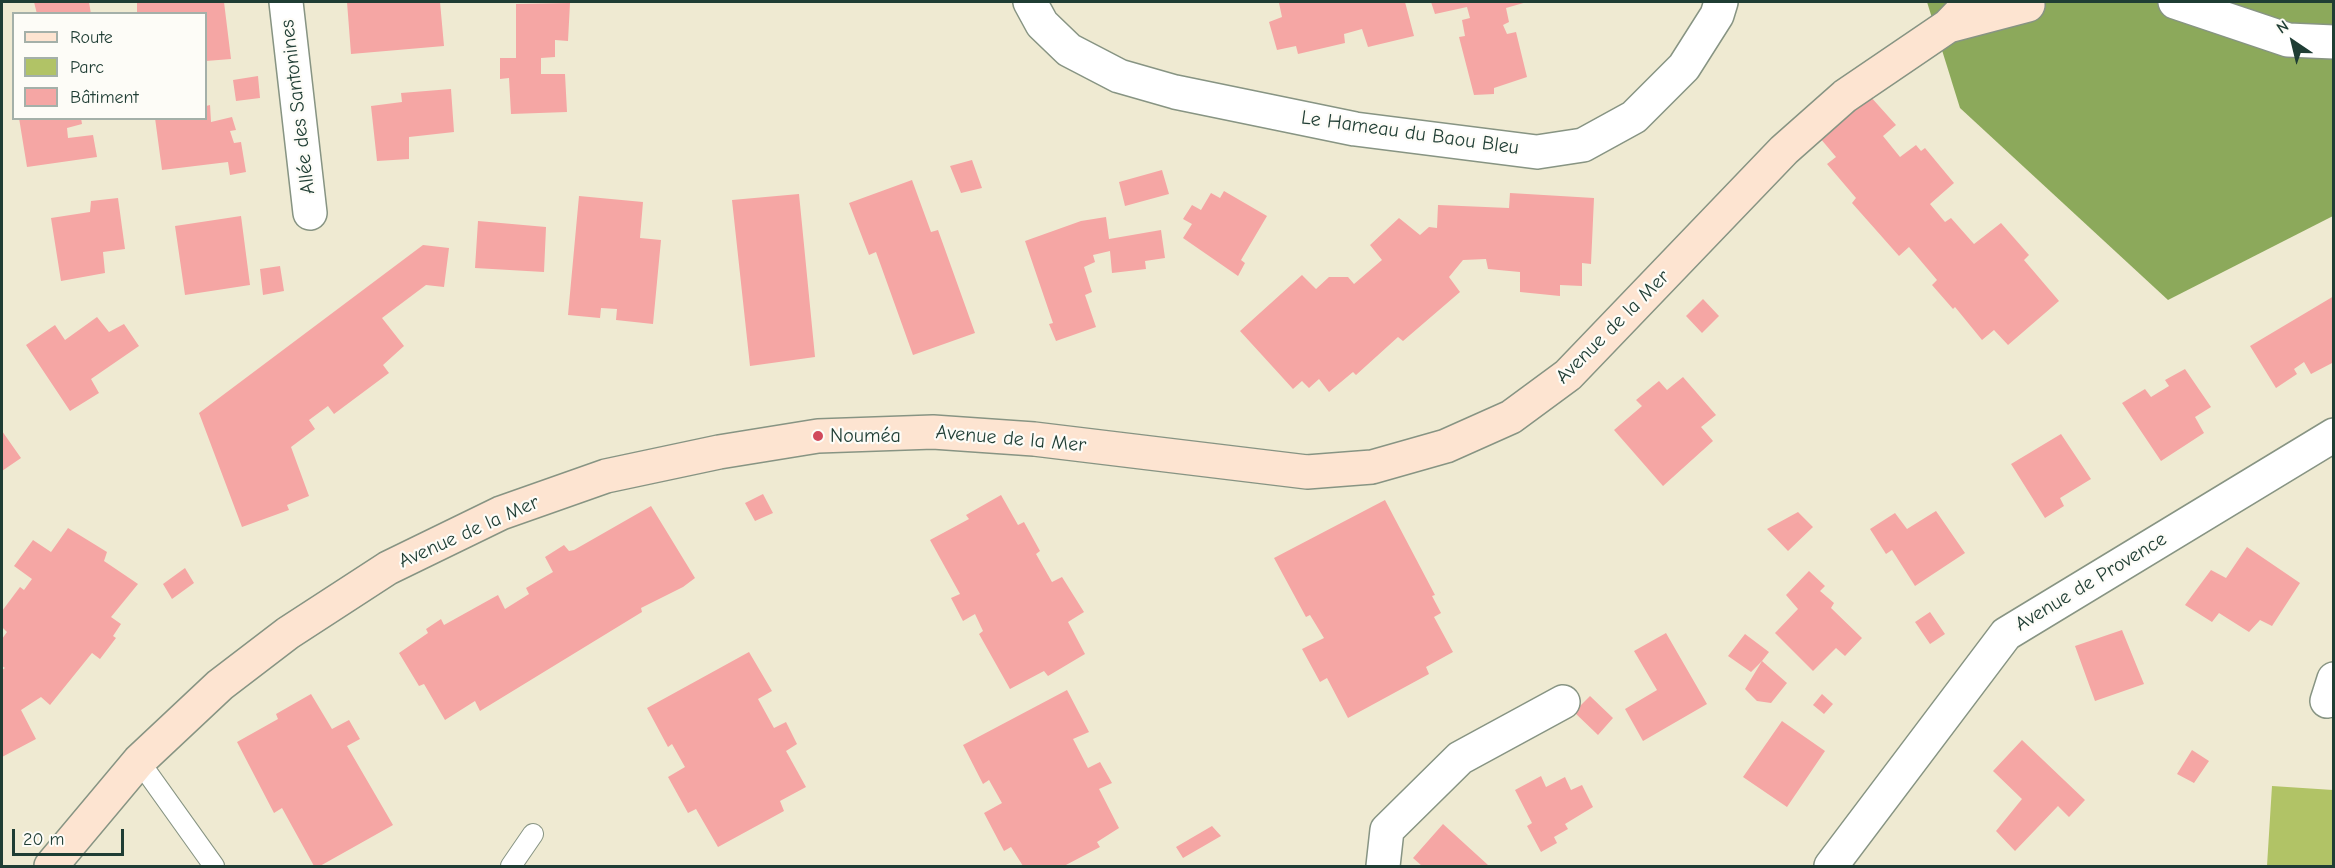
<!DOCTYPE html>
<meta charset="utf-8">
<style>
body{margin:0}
#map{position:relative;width:2335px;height:868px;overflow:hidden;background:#efead2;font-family:"Comic Neue",sans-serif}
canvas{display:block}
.frame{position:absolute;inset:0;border:3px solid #1f3d34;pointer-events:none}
.legend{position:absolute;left:12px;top:12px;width:195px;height:108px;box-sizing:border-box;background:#fdfcf7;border:2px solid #a4b0a9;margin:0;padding:8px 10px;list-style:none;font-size:18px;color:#1f3d34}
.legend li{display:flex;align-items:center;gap:12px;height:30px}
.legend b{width:30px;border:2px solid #a4b0a9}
.north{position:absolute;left:2263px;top:12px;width:60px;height:60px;-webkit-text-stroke:4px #fdfcf7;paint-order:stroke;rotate:325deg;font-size:16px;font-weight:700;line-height:24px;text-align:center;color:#1f3d34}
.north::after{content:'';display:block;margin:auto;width:21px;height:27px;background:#1f3d34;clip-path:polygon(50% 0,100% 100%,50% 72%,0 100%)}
.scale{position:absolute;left:12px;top:829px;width:112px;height:27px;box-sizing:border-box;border:3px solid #1f3d34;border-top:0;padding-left:8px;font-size:18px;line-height:21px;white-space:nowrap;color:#1f3d34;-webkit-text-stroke:4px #fdfcf7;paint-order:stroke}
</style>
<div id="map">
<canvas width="2335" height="868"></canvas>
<div class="frame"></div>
<ul class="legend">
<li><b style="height:8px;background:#fde4d1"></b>Route</li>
<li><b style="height:16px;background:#b1c366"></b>Parc</li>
<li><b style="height:16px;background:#f5a6a4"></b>Bâtiment</li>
</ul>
<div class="north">N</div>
<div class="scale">20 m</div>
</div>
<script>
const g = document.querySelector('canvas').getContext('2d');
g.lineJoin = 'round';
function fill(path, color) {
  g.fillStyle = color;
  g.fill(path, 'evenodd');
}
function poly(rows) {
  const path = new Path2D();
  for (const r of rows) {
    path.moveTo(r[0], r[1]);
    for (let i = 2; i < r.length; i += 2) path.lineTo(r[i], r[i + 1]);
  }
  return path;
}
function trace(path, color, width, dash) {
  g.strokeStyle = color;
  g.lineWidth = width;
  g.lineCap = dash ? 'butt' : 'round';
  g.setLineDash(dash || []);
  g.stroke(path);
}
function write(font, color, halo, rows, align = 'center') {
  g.font = font + ' "Comic Neue",sans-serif';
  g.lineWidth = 4.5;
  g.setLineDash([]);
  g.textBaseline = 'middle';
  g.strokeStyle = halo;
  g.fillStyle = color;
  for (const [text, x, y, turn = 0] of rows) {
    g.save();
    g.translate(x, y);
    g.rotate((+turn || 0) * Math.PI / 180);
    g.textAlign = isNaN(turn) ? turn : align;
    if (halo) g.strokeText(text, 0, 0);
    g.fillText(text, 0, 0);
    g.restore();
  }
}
fill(poly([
 [2272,786,2333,790,2333,866,2267,866]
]), '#b1c366');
fill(poly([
 [1927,2,2333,2,2333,216,2168,300,1960,108]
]), '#8ca95b');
fill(poly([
 [34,2,89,2,91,14,37,14],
 [137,2,224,2,231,59,206,61,206,14,137,14],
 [347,2,440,2,444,46,351,54],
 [1283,2,1405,2,1414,36,1368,47,1362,29,1344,34,1345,43,1298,54,1296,46,1277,50,1269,22,1282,17,1279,3],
 [1431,2,1527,2,1506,8,1509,22,1503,25,1507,34,1516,32,1527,77,1494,88,1494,94,1474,95,1459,37,1465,36,1462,20,1470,18,1467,7,1435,14],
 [570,3,568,41,555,40,555,57,541,58,541,74,565,74,567,112,511,114,509,78,500,79,500,58,516,58,516,4],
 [258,76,260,98,236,101,233,80],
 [451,89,454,132,409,137,409,159,377,161,371,106,402,102,401,93],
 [1870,96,1896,125,1883,136,1900,157,1916,145,1921,151,1925,148,1954,183,1930,204,1945,222,1951,218,1974,244,2001,223,2029,255,2024,260,2059,301,2008,345,1994,330,1982,340,1955,307,1953,309,1932,285,1937,280,1909,247,1899,256,1852,203,1856,198,1827,164,1836,157,1820,138],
 [210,105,211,122,232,117,236,130,230,131,234,143,241,142,246,172,230,175,228,162,162,170,155,118,206,118,206,106],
 [19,118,81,118,82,124,67,128,68,138,93,135,97,157,27,167],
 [972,160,982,188,961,193,950,166],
 [1162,170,1169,194,1125,206,1119,182],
 [912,180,931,232,938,230,975,333,913,355,876,252,869,255,849,203],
 [1224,191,1267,216,1241,260,1245,263,1238,276,1183,238,1192,224,1183,219,1192,205,1201,210,1211,193,1220,198],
 [1510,193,1594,198,1591,264,1582,263,1582,286,1560,285,1560,296,1520,292,1520,272,1488,269,1486,259,1463,260,1449,277,1460,292,1403,341,1398,337,1356,375,1353,372,1329,392,1319,379,1309,388,1302,381,1293,389,1240,331,1302,275,1316,289,1329,277,1348,277,1354,284,1382,260,1370,245,1399,218,1420,235,1429,227,1437,228,1438,205,1509,208],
 [799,194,815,357,750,366,732,200],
 [579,196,643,202,640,238,661,240,653,324,616,320,617,309,601,308,600,318,568,315],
 [118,198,125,249,103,252,105,273,61,281,51,218,90,212,91,201],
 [241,216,250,285,185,295,175,226],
 [1106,217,1109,239,1161,230,1165,258,1145,261,1146,269,1112,273,1110,251,1093,255,1095,262,1084,267,1092,292,1085,295,1096,327,1056,341,1049,324,1053,323,1025,241,1081,221],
 [478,221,546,227,544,272,475,268],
 [423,245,449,248,444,287,426,285,382,318,404,346,383,365,389,373,334,414,328,406,309,420,315,429,291,447,309,496,287,505,289,510,242,527,199,413],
 [280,266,284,291,263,295,260,269],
 [2334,296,2334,362,2311,374,2304,362,2294,369,2297,374,2276,388,2250,346],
 [1703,299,1719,316,1702,333,1686,316],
 [97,317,109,332,124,324,139,346,91,379,99,393,70,411,26,345,55,325,65,340],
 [2185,369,2211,407,2195,417,2204,433,2161,461,2122,403,2145,389,2151,397,2169,386,2165,380],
 [1683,377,1716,415,1701,427,1713,441,1663,486,1614,430,1642,406,1636,400,1659,381,1667,390],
 [2,431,21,458,2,471],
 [2061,434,2091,479,2060,498,2064,506,2045,518,2011,464],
 [763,494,773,513,755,521,745,503],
 [1001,495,1018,525,1024,522,1040,551,1036,554,1052,582,1062,577,1084,612,1068,622,1085,654,1048,676,1044,671,1010,689,979,634,983,631,975,614,963,621,951,598,960,594,930,540,969,519,966,515],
 [1385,500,1435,595,1432,596,1441,613,1434,617,1453,652,1426,667,1429,674,1348,718,1327,678,1320,682,1302,649,1324,638,1310,615,1306,617,1274,558],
 [651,506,695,578,683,587,641,608,642,612,480,711,475,701,445,720,424,684,419,686,399,653,428,633,426,629,441,619,444,625,498,595,505,609,529,594,526,588,553,572,545,557,564,545,569,551,574,550],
 [1936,511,1965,553,1915,586,1892,550,1886,554,1870,529,1895,513,1907,529],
 [1798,512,1813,527,1788,551,1767,529],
 [68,528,107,552,104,561,138,584,111,617,121,624,113,636,116,638,100,659,92,653,50,705,41,697,21,710,36,739,2,757,2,670,5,668,2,666,2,639,7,632,2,627,2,611,20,587,24,590,32,579,14,566,33,540,51,552],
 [2247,547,2300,583,2272,626,2260,620,2249,632,2219,613,2212,622,2185,605,2211,570,2226,578],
 [185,568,194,583,172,599,163,584],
 [1809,571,1825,586,1820,591,1834,603,1831,608,1862,638,1845,656,1836,648,1813,671,1775,633,1798,609,1786,595],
 [1930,612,1945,634,1930,644,1915,622],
 [2122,630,2144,684,2095,701,2075,646],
 [1666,633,1707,704,1643,741,1625,709,1657,690,1634,651],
 [1745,634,1769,652,1762,661,1787,683,1771,703,1757,701,1745,689,1762,661,1751,672,1728,656],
 [749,652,772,691,758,699,774,728,786,722,797,744,786,751,806,787,780,801,784,811,718,847,696,809,688,813,668,777,685,767,672,744,668,747,647,708],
 [1067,690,1089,732,1073,739,1088,768,1100,762,1112,783,1099,789,1119,828,1097,842,1100,847,1064,866,1023,866,1011,847,1004,851,984,813,1002,803,989,780,983,784,963,745],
 [311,694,332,729,349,720,360,739,347,746,393,825,320,866,314,866,282,808,274,813,237,742,278,719,276,714],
 [1822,694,1833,704,1824,714,1813,705],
 [1590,696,1613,718,1598,735,1574,712],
 [1782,721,1825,751,1787,807,1743,777],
 [2022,740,2085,800,2069,817,2058,806,2015,851,1996,831,2022,799,1993,771],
 [2192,750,2209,761,2194,783,2177,774],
 [1541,776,1546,787,1565,777,1571,790,1582,785,1593,807,1565,824,1568,829,1554,837,1557,843,1541,852,1527,826,1532,823,1515,790],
 [1443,824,1488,865,1486,866,1422,866,1413,858],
 [1212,826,1221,836,1183,858,1176,847]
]), '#f5a6a4');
const lane = poly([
 [139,761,214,866],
 [511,866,533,834]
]);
const street = poly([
 [286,2,310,213],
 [1030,2,1042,24,1069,50,1119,76,1175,92,1355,129,1537,152,1583,145,1634,117,1684,67,1717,15,1721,2],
 [2175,2,2288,40,2334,42],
 [2327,701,2334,679],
 [1383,866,1387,830,1460,758,1563,702],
 [1831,866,2006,634,2334,435]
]);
const secondary = poly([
 [1948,26,2028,5],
 [51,866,139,761,220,685,288,633,388,568,501,513,606,476,719,452,818,436,933,432,1034,439,1307,472,1372,467,1446,446,1511,417,1568,375,1784,150,1845,96,1948,26,1971,2]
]);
trace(lane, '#879483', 22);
trace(street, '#879483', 36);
trace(secondary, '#879483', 36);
trace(lane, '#fff', 20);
trace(street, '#fff', 33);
trace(secondary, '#fde4d1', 33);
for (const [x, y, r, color] of [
 [818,436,6,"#d1495b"]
]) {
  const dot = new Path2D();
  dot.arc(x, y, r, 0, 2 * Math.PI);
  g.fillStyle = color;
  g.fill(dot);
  trace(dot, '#fdfcf7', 2);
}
write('20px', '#1f3d34', '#fdfcf7', [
 ["Allée des Santonines",298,107,-97],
 ["Le Hameau du Baou Bleu",1410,133,8],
 ["Avenue de la Mer",1613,327,-45],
 ["Avenue de la Mer",1011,439,5],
 ["Avenue de la Mer",469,532,-24],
 ["Avenue de Provence",2091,582,-31]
]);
write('20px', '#1f3d34', '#fdfcf7', [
 ["Nouméa",830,436]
], 'left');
</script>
